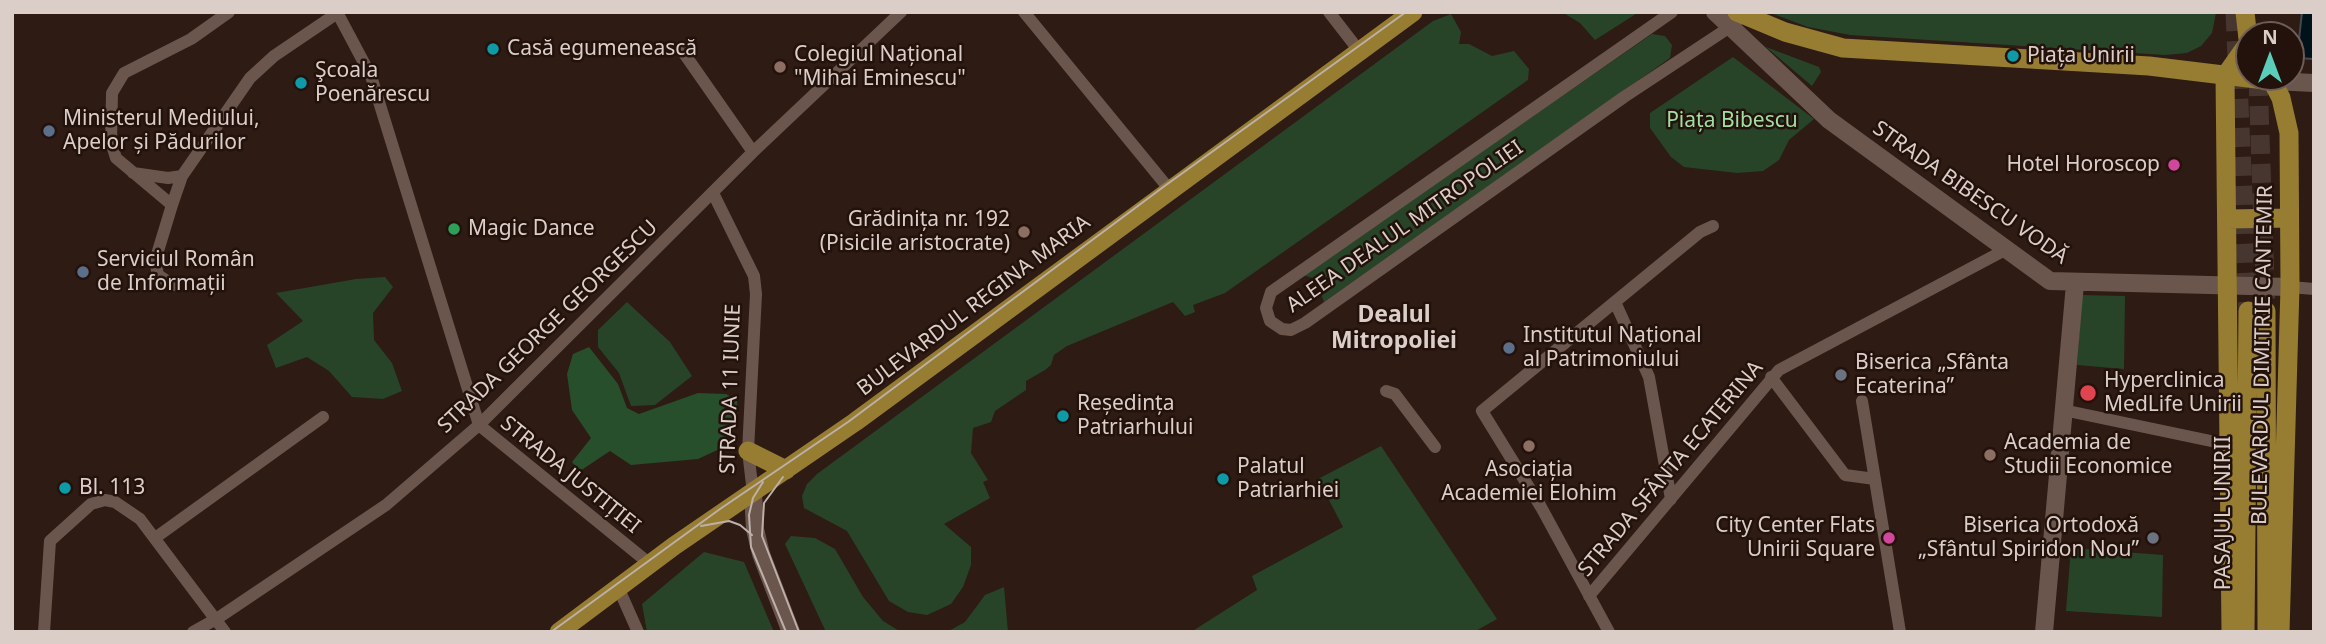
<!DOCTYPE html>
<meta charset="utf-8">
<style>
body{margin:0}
#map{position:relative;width:2326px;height:644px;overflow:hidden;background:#2d1b14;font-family:"Noto Sans",sans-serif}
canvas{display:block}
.frame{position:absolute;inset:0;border:14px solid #dbcec9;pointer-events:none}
.north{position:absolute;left:2235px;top:21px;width:70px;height:70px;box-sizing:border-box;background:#23120b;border:2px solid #6d5d57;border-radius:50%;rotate:0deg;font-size:19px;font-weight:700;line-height:28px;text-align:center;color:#dbcec9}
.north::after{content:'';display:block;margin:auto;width:24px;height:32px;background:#5bcebb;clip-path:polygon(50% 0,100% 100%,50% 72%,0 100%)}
</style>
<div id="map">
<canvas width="2326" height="644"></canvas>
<div class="frame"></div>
<div class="north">N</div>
</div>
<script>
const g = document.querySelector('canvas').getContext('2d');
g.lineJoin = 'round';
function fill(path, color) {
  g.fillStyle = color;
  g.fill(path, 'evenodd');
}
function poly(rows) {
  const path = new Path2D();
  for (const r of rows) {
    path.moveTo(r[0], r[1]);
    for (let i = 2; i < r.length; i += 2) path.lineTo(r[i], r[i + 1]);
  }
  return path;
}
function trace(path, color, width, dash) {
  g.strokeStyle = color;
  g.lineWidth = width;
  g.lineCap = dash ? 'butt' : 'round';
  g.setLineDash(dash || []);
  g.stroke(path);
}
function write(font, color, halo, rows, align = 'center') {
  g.font = font + ' "Noto Sans",sans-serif';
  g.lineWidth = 5;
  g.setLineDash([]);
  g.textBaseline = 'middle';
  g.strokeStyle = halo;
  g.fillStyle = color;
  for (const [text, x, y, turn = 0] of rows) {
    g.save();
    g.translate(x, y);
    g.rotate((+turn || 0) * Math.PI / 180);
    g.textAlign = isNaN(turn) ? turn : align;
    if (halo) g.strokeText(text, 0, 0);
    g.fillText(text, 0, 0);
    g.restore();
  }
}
fill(poly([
 [1562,12,1639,12,1595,40,1580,23],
 [1768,12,2216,12,2216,13,2212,33,2201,46,2187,53,2165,55,1850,35,1808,27],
 [1451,14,1461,32,1459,44,1469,44,1492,56,1514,51,1529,69,1528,80,1225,293,1193,305,1195,312,1185,316,1173,302,1067,346,1054,355,1051,365,1045,370,1026,381,1026,390,995,411,991,422,973,428,971,453,988,480,983,482,990,498,944,524,971,547,971,565,963,587,951,604,927,615,908,612,889,601,847,531,804,508,802,496,807,484,817,474,1433,21],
 [1652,34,1665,36,1672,45,1670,58,1324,302,1315,279,1303,275],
 [1766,47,1819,67,1821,72,1812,86],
 [1733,57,1814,119,1789,140,1779,160,1763,171,1737,173,1684,167,1671,157,1650,128,1650,113],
 [385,277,393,287,373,313,374,340,392,363,402,391,383,399,352,397,329,371,307,357,276,368,267,345,303,321,276,293,356,279],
 [2082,295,2125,296,2124,369,2077,365],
 [627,302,670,342,692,376,655,405,631,406,619,373,598,347,598,330],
 [1381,446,1497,619,1474,632,1191,632,1257,590,1252,576,1343,527,1318,479],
 [791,536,815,538,835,549,863,597,883,621,901,632,826,632,785,544],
 [2071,548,2163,555,2162,617,2066,611],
 [704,552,744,562,774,632,647,632,642,604],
 [1004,587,1008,632,947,632,965,622,985,595]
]), '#274429');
fill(poly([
 [589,347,618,384,627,408,639,414,698,393,726,394,737,400,738,422,726,446,698,459,631,465,610,451,580,471,572,462,591,438,572,410,567,374,573,354]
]), '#284f2c');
const water = poly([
 [2302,12,2314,12,2314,59,2297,58,2302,12]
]);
fill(water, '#02121a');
trace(water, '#434a4e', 2);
trace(poly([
 [2235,12,2248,311],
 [2258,77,2266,311]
]), '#47362f', 19, [19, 10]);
trace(poly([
 [1024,12,1170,190],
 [1329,12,1360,52],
 [1672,12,1271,292,1266,308,1270,321,1282,329,1291,330,1305,323,1624,97,1736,23],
 [338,14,371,76,479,425,650,564],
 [681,49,753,152],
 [133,173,168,178,182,176,250,78,274,56,339,12],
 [713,193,754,276,756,294,748,451,753,493],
 [172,205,182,176],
 [173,285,158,275,155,261,172,205,116,158,111,142,112,93,124,73,191,39,229,12],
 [2290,287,2314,289],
 [1615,302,1649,377,1671,499],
 [1771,377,1845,475,1875,479],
 [1386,391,1395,394,1435,447],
 [1862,401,1900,632],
 [2063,410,2230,445],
 [155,538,323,417],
 [618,587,638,632],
 [1589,596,1779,370,2005,250],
 [44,632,50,541,91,504,105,500,115,502,140,519,225,632],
 [193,632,218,618,386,505,479,425,753,152,901,12],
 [1609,632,1541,507,1482,411,1700,232,1713,226]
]), '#6b564d', 12);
trace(poly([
 [1715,12,1829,120,2050,281,2290,287],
 [2273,81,2314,83],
 [753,493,755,529,761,554,791,632],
 [2044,632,2075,284]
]), '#6b564d', 18);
trace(poly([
 [1737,12,1785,32,1843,48,2149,66,2273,81],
 [2245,12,2249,48],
 [2225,76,2231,632],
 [2225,76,2247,45],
 [2270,77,2281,98,2289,133,2290,287,2280,632],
 [2228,219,2289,218],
 [2266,311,2267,631],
 [748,451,786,470],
 [559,632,674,546,855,422,1413,12],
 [2245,632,2248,311]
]), '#967d31', 19);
trace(poly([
 [783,477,764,503,762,536,799,632],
 [763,482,753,498,749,515,751,547,786,632],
 [701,526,729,521,740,525,752,535],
 [551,632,720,509,848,422,1166,185,1406,12]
]), '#bdafaa', 2);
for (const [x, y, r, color] of [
 [493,49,7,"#0f9aa8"],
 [2013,56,7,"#0f9aa8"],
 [780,67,7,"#8d6e63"],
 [301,83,7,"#0f9aa8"],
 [49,131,7,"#5c6f8a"],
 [2174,165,7,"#d1479c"],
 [454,229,7,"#2e9e5b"],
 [1024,232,7,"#8d6e63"],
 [83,272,7,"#5c6f8a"],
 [1509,348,7,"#5c6f8a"],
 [1841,375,7,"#6b7280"],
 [2088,393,9,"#e0444e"],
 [1063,416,7,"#0f9aa8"],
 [1529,446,7,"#8d6e63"],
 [1990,455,7,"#8d6e63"],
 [1223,479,7,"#0f9aa8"],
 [65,488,7,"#0f9aa8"],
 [1889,538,7,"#d1479c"],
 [2153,538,7,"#6b7280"]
]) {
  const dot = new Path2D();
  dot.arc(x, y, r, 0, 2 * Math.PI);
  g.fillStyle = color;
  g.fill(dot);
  trace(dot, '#23120b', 2.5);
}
write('21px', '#dbcec9', '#23120b', [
 ["Casă egumenească",507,49],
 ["Colegiul Național",794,55],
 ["\"Mihai Eminescu\"",794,79],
 ["Piața Unirii",2027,56],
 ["Şcoala",315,71],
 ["Poenărescu",315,95],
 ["Ministerul Mediului,",63,119],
 ["Apelor și Pădurilor",63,143],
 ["Hotel Horoscop",2160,165,"right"],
 ["Grădinița nr. 192",1010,220,"right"],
 ["(Pisicile aristocrate)",1010,244,"right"],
 ["Magic Dance",468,229],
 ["Serviciul Român",97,260],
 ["de Informații",97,284],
 ["Institutul Național",1523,336],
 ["al Patrimoniului",1523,360],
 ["Biserica „Sfânta",1855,363],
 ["Ecaterina”",1855,387],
 ["Hyperclinica",2104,381],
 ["MedLife Unirii",2104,405],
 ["Reședința",1077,404],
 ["Patriarhului",1077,428],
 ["Academia de",2004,443],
 ["Studii Economice",2004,467],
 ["Palatul",1237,467],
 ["Patriarhiei",1237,491],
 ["Asociația",1529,470,"center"],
 ["Academiei Elohim",1529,494,"center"],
 ["Bl. 113",79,488],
 ["City Center Flats",1875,526,"right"],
 ["Unirii Square",1875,550,"right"],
 ["Biserica Ortodoxă",2139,526,"right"],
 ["„Sfântul Spiridon Nou”",2139,550,"right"]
], 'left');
write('21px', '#a0dea3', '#23120b', [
 ["Piața Bibescu",1732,121]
]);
write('21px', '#dbcec9', '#23120b', [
 ["STRADA BIBESCU VODĂ",1970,193,35],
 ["ALEEA DEALUL MITROPOLIEI",1405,227,-35],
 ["BULEVARDUL REGINA MARIA",974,306,-37],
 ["STRADA GEORGE GEORGESCU",548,327,-44],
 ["BULEVARDUL DIMITRIE CANTEMIR",2263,355,-89],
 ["STRADA 11 IUNIE",731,389,-88],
 ["STRADA SFÂNTA ECATERINA",1671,469,-50],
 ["STRADA JUSTIȚIEI",570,475,39],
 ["PASAJUL UNIRII",2224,513,-90]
]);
write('bold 23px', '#dbcec9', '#23120b', [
 ["Dealul",1394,315],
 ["Mitropoliei",1394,341]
]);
</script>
